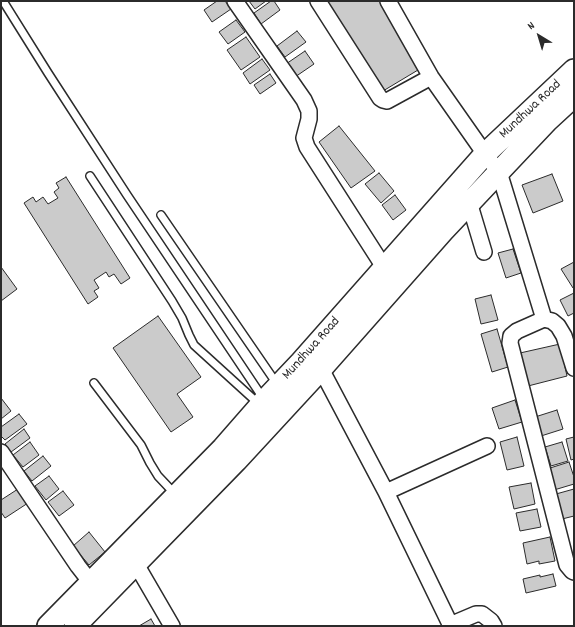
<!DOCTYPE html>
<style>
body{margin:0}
#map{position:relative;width:575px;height:627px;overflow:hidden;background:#fff;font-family:Dekko,sans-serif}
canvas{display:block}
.frame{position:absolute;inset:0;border:2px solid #2b2b2b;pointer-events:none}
.north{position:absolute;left:519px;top:16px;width:40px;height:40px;-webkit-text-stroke:3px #fff;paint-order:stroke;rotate:322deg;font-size:11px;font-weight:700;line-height:16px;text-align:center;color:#2b2b2b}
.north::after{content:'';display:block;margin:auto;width:14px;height:18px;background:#2b2b2b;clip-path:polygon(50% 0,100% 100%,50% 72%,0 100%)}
</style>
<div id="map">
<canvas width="575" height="627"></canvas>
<div class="frame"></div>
<div class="north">N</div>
</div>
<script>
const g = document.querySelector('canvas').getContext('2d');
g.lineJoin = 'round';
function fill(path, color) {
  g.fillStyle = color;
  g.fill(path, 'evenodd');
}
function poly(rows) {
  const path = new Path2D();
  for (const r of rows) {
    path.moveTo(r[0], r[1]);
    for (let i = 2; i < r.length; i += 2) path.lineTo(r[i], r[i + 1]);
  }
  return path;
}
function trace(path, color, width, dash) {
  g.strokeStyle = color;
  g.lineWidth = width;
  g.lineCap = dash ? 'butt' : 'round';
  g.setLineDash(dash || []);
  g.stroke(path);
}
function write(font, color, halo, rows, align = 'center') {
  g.font = font + ' Dekko,sans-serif';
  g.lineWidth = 3.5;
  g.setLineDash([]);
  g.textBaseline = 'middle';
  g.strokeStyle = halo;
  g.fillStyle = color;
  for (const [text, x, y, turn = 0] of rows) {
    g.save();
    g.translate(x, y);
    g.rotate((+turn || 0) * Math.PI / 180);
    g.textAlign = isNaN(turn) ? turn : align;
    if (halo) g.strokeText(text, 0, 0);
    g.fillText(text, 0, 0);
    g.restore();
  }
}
const building = poly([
 [217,1,225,1,231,9,212,22,204,10,217,1],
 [249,1,266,1,255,9,249,1],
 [271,1,274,1,280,10,261,24,254,13,271,1],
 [326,1,383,1,423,67,383,91,326,1],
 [236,20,245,32,228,44,219,32,236,20],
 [297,31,306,42,285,57,277,46,297,31],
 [246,37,260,57,241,70,227,50,246,37],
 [305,51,314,64,295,77,286,64,305,51],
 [262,59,270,70,250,84,243,73,262,59],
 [270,74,276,83,260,94,254,85,270,74],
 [339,126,375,171,351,188,319,142,339,126],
 [379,173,394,191,381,203,365,184,379,173],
 [552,174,563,201,533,213,522,185,552,174],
 [66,177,130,278,121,284,114,274,109,277,106,272,94,280,99,288,94,291,98,297,88,304,24,203,33,197,36,202,43,197,48,204,58,198,54,192,59,188,56,183,66,177],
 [395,195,406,210,393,220,382,205,395,195],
 [513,249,521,273,506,278,498,253,513,249],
 [574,262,574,288,573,288,561,269,574,262],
 [1,267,17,289,1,301,1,267],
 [574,293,574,313,568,316,560,300,574,293],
 [491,295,498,320,481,324,475,299,491,295],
 [158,316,201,377,177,394,193,417,171,432,113,348,158,316],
 [497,329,508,367,492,372,481,334,497,329],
 [560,344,567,376,528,386,520,353,560,344],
 [1,398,11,411,1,419,1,398],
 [515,400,522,422,499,429,492,408,515,400],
 [557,410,563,429,541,436,535,417,557,410],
 [19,414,27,424,5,440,1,436,1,427,19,414],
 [24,429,30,438,11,452,5,444,24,429],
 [517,437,524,466,507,470,500,442,517,437],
 [574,437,574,459,571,460,566,439,574,437],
 [30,442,39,455,23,467,13,455,30,442],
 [562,442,568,461,551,466,545,447,562,442],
 [43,456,51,466,32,481,24,471,43,456],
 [569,462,574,477,574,484,554,490,547,469,569,462],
 [49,476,59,489,46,500,35,486,49,476],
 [531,483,535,504,514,509,509,487,531,483],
 [18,489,28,503,5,518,1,512,1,500,18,489],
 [574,489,574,516,562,519,556,494,574,489],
 [63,491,74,505,59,516,48,502,63,491],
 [537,509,541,527,520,531,516,513,537,509],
 [89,532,105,552,89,565,73,546,89,532],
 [550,537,555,561,539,564,539,561,527,564,523,543,550,537],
 [553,574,556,586,526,593,523,579,540,575,540,577,553,574],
 [151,619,155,626,139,626,151,619]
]);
fill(building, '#cbcbcb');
trace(building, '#2b2b2b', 1);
const lane = poly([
 [3,1,48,73,127,195,263,398],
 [90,176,172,301,182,318,189,335,194,345,260,405],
 [161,215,277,384],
 [94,383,141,445,150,463,158,476,175,494]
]);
const street = poly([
 [235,1,304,100,309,111,309,119,304,138,307,147,389,275],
 [318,1,380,98,383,100,387,101,431,77],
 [388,1,431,77,485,154,499,172,544,319],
 [469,202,484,252],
 [574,368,564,336,558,326,552,321,544,319,517,331,511,336,510,343,567,565,572,571,574,572],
 [321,369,386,492,451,626],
 [1,452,78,566,96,589],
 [386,492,487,446],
 [136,564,172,626],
 [450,625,476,614,482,614,491,621,494,626]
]);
const secondary = poly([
 [48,626,223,448,265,400,301,362,485,154,574,70],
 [75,626,236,461,321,369,443,231,547,121,574,96]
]);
trace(lane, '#2b2b2b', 10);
trace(street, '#2b2b2b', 18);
trace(secondary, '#2b2b2b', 24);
trace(lane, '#fff', 7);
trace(street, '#fff', 15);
trace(secondary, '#fff', 21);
write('14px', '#2b2b2b', '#fff', [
 ["Mundhwa Road",531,110,-43],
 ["Mundhwa Road",312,349,-48]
]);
</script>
